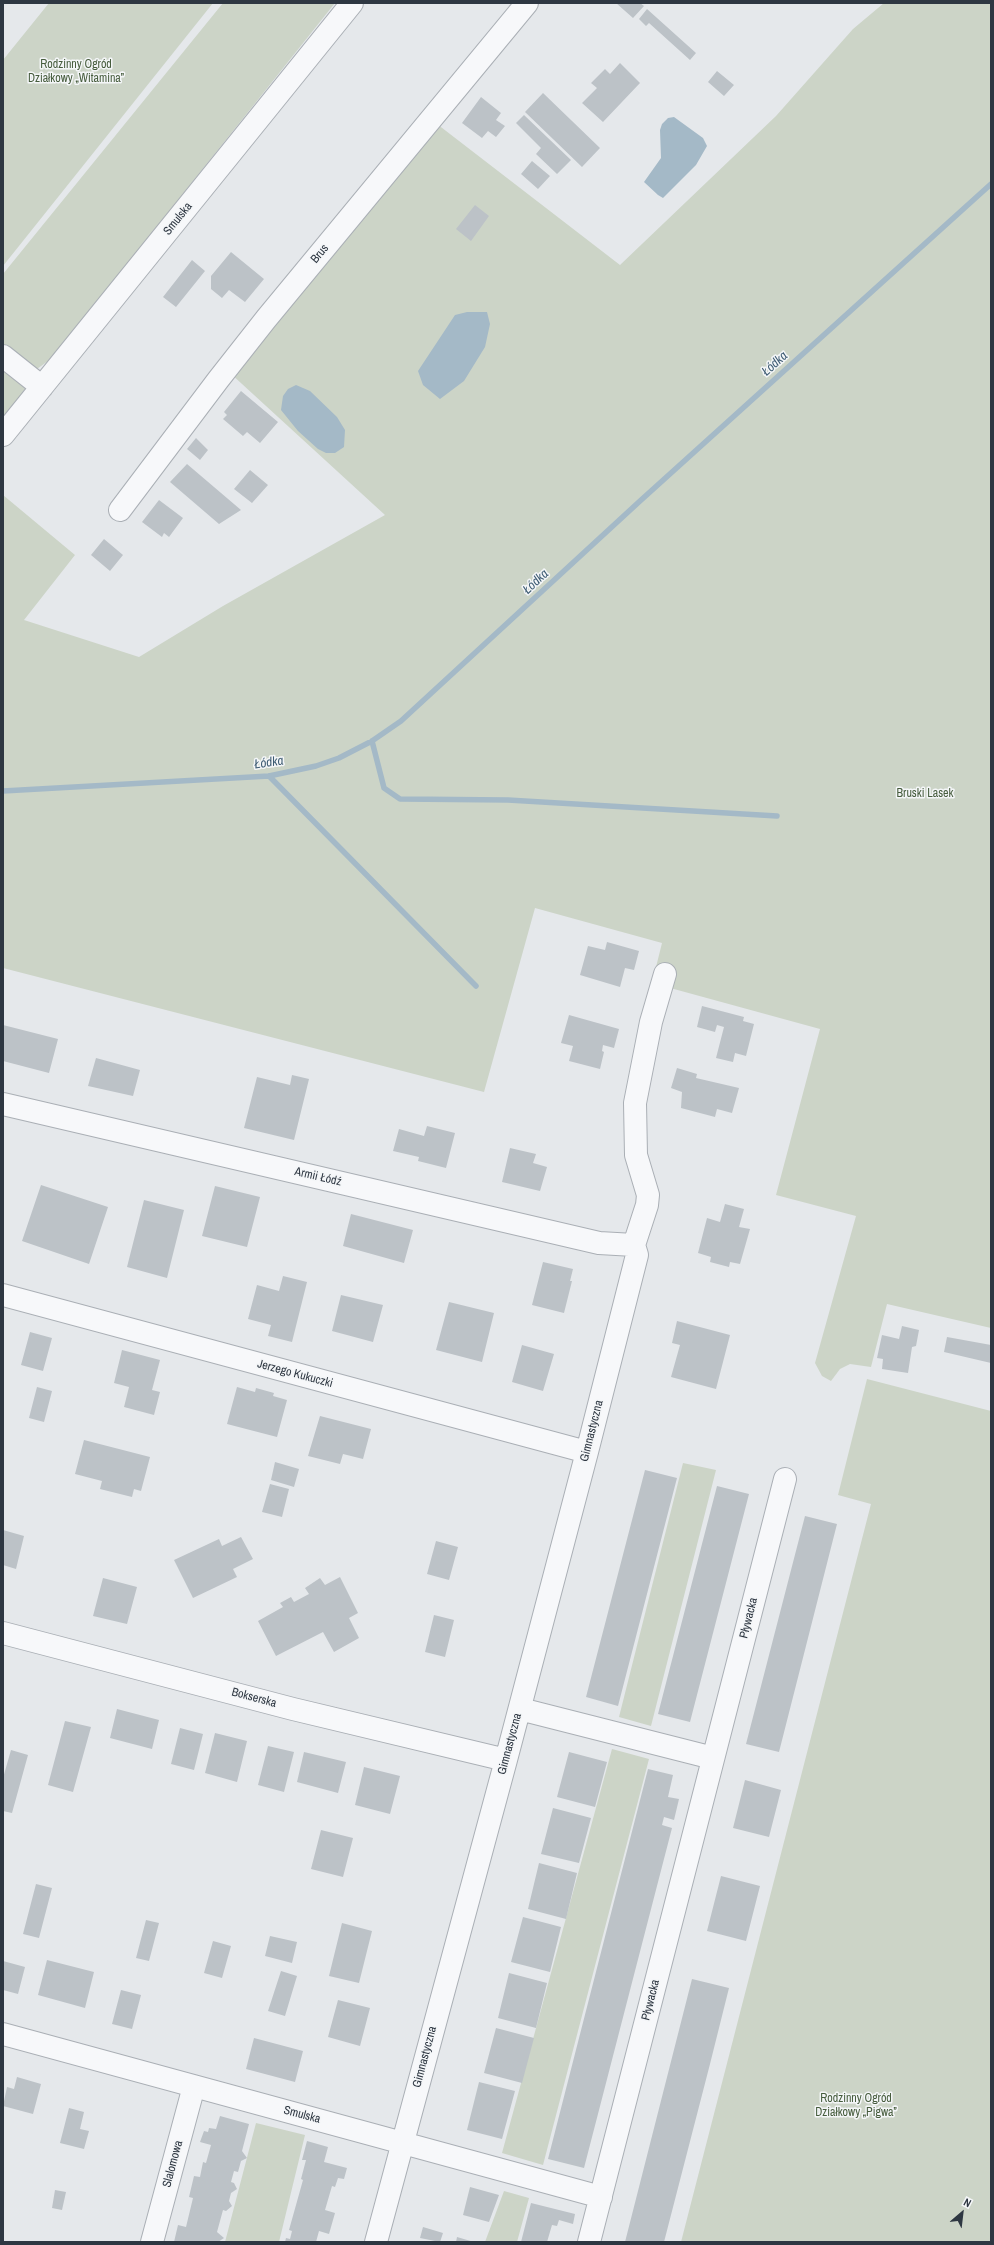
<!DOCTYPE html>
<meta charset="utf-8">
<style>
body{margin:0}
#map{position:relative;width:994px;height:2245px;overflow:hidden;background:#e5e8eb;font-family:"Archivo Narrow",sans-serif}
canvas{display:block}
.frame{position:absolute;inset:0;border:4px solid #2e3742;pointer-events:none}
.north{position:absolute;left:942px;top:2193px;width:40px;height:40px;-webkit-text-stroke:3px #f4f6f8;paint-order:stroke;rotate:28deg;font-size:11px;font-weight:700;line-height:16px;text-align:center;color:#2e3742}
.north::after{content:'';display:block;margin:auto;width:14px;height:18px;background:#2e3742;clip-path:polygon(50% 0,100% 100%,50% 72%,0 100%)}
</style>
<div id="map">
<canvas width="994" height="2245"></canvas>
<div class="frame"></div>
<div class="north">N</div>
</div>
<script>
const g = document.querySelector('canvas').getContext('2d');
g.lineJoin = 'round';
function fill(path, color) {
  g.fillStyle = color;
  g.fill(path, 'evenodd');
}
function poly(rows) {
  const path = new Path2D();
  for (const r of rows) {
    path.moveTo(r[0], r[1]);
    for (let i = 2; i < r.length; i += 2) path.lineTo(r[i], r[i + 1]);
  }
  return path;
}
function trace(path, color, width, dash) {
  g.strokeStyle = color;
  g.lineWidth = width;
  g.lineCap = dash ? 'butt' : 'round';
  g.setLineDash(dash || []);
  g.stroke(path);
}
function write(font, color, halo, rows, align = 'center') {
  g.font = font + ' "Archivo Narrow",sans-serif';
  g.lineWidth = 3;
  g.setLineDash([]);
  g.textBaseline = 'middle';
  g.strokeStyle = halo;
  g.fillStyle = color;
  for (const [text, x, y, turn = 0] of rows) {
    g.save();
    g.translate(x, y);
    g.rotate((+turn || 0) * Math.PI / 180);
    g.textAlign = isNaN(turn) ? turn : align;
    if (halo) g.strokeText(text, 0, 0);
    g.fillText(text, 0, 0);
    g.restore();
  }
}
fill(poly([
 [49,3,213,3,3,266,3,60],
 [223,3,335,3,52,358,37,369,11,357,3,347,3,274],
 [884,3,991,3,991,1328,887,1304,871,1367,850,1364,840,1369,831,1381,822,1376,815,1363,856,1216,776,1195,820,1029,652,983,662,943,535,908,484,1092,3,968,3,495,75,555,24,620,139,657,223,606,385,515,230,373,437,124,620,265,776,116,853,29],
 [3,367,26,386,23,394,3,418],
 [867,1379,991,1411,991,2242,681,2242,871,1504,838,1495],
 [683,1463,716,1470,651,1726,619,1717],
 [612,1749,649,1759,543,2165,502,2153],
 [256,2123,305,2135,279,2242,225,2242],
 [504,2191,529,2198,517,2242,485,2242]
]), '#ccd4c7');
fill(poly([
 [674,117,703,138,707,146,696,165,663,198,658,195,644,182,661,158,660,130,662,124,668,118],
 [467,312,487,312,490,324,485,347,464,381,440,399,423,385,418,371,455,315],
 [296,385,310,391,337,417,345,430,344,447,335,453,326,453,318,449,298,431,281,410,283,396,288,389]
]), '#a4b9c7');
trace(poly([
 [372,741,384,788,400,799,508,800,777,816],
 [269,776,476,986],
 [3,791,269,776,316,766,339,758,372,741,401,721,640,501,991,184]
]), '#a4b9c7', 5.5);
fill(poly([
 [616,3,640,3,644,6,633,18],
 [647,9,696,53,690,60,649,23,646,26,639,19],
 [620,63,640,83,603,122,582,103,597,88,591,83,605,69,610,74],
 [717,71,734,85,724,96,708,82],
 [543,93,600,148,582,167,525,112],
 [481,97,501,113,496,120,505,126,496,137,488,131,482,138,462,123],
 [524,115,571,160,557,174,536,154,541,148,516,123],
 [532,161,550,176,538,189,521,174],
 [475,205,489,216,471,241,456,229],
 [231,252,264,279,245,302,229,290,222,298,211,289,211,276],
 [192,260,205,271,176,307,163,297],
 [241,391,278,422,260,443,247,432,243,436,223,419,227,415,224,412],
 [196,438,208,450,200,460,187,449],
 [187,464,241,510,219,524,170,482],
 [250,470,268,485,252,503,234,489],
 [159,500,183,518,169,537,164,533,162,537,142,522],
 [104,539,123,555,110,571,91,555],
 [607,942,639,951,634,970,625,968,620,987,580,975,588,946,605,950],
 [702,1006,744,1017,743,1021,754,1024,746,1056,735,1053,733,1062,716,1058,724,1027,717,1025,715,1032,697,1027],
 [569,1015,619,1029,614,1048,603,1045,602,1051,604,1052,600,1069,569,1061,573,1046,561,1043],
 [3,1025,58,1039,49,1073,3,1061],
 [96,1058,140,1070,133,1096,88,1086],
 [677,1068,697,1074,696,1078,739,1088,732,1113,717,1109,715,1117,681,1108,682,1092,671,1088],
 [292,1075,309,1079,294,1140,244,1128,257,1077,290,1085],
 [427,1126,455,1133,446,1168,418,1161,419,1157,393,1151,399,1129,424,1136],
 [510,1148,536,1154,533,1163,547,1167,540,1191,502,1182],
 [41,1185,108,1207,89,1264,22,1241],
 [215,1186,260,1197,247,1247,202,1236],
 [144,1200,184,1210,167,1278,127,1267],
 [725,1204,744,1209,739,1227,750,1229,740,1264,730,1262,729,1267,710,1262,711,1257,698,1253,707,1218,720,1222],
 [351,1214,413,1230,404,1263,343,1246],
 [543,1262,573,1269,570,1281,572,1281,564,1313,532,1305],
 [283,1276,307,1282,292,1342,268,1336,271,1325,248,1319,257,1285,279,1291],
 [341,1295,383,1305,373,1342,332,1331],
 [449,1302,494,1313,482,1362,436,1350],
 [677,1321,730,1335,716,1389,671,1377,680,1345,672,1343],
 [902,1326,919,1330,916,1346,912,1347,908,1373,882,1369,883,1359,877,1358,882,1335,899,1339],
 [30,1332,52,1338,43,1371,21,1365],
 [947,1337,991,1345,991,1363,944,1352],
 [522,1345,554,1354,543,1391,512,1382],
 [122,1350,160,1360,152,1390,160,1392,154,1415,124,1407,129,1387,114,1383],
 [37,1387,52,1391,44,1422,29,1418],
 [237,1387,255,1392,256,1388,274,1393,273,1396,287,1400,277,1437,227,1424],
 [320,1416,371,1429,363,1459,343,1454,340,1464,308,1456],
 [84,1440,150,1457,141,1491,134,1489,132,1497,100,1489,102,1481,75,1474],
 [275,1462,299,1469,294,1487,271,1480],
 [645,1470,677,1478,618,1706,586,1697],
 [270,1484,289,1489,282,1517,262,1512],
 [717,1486,749,1494,690,1722,658,1714],
 [805,1516,837,1524,779,1752,746,1744],
 [3,1530,24,1536,16,1569,3,1565],
 [241,1537,253,1559,233,1569,237,1577,193,1598,174,1560,219,1539,222,1546],
 [436,1541,458,1547,449,1580,427,1574],
 [340,1577,358,1613,349,1618,359,1638,334,1652,323,1632,276,1656,258,1621,283,1607,280,1603,291,1597,294,1602,309,1594,305,1588,320,1578,325,1585],
 [103,1578,137,1587,127,1624,93,1616],
 [434,1615,454,1620,445,1657,425,1652],
 [117,1709,159,1720,152,1749,110,1738],
 [65,1721,91,1727,73,1792,48,1785],
 [180,1728,203,1734,194,1770,171,1764],
 [215,1733,247,1741,237,1782,205,1773],
 [268,1746,294,1752,284,1792,258,1785],
 [11,1750,28,1755,12,1813,3,1811,3,1778],
 [304,1752,346,1762,338,1793,297,1782],
 [569,1752,607,1762,595,1807,557,1797],
 [364,1767,400,1776,390,1814,355,1805],
 [648,1769,673,1775,668,1797,679,1799,674,1820,664,1817,662,1825,672,1828,584,2168,548,2159],
 [745,1780,781,1790,769,1837,733,1828],
 [553,1808,591,1818,579,1863,541,1854],
 [321,1830,353,1838,343,1877,311,1869],
 [539,1863,577,1873,566,1919,528,1909],
 [721,1876,760,1886,746,1941,707,1931],
 [36,1884,52,1888,39,1938,23,1934],
 [523,1917,561,1927,550,1972,511,1962],
 [146,1920,159,1923,149,1961,136,1958],
 [342,1923,372,1931,359,1983,329,1976],
 [270,1936,297,1942,292,1963,265,1956],
 [213,1941,231,1946,222,1978,204,1973],
 [47,1960,94,1972,85,2008,38,1995],
 [3,1961,25,1967,18,1994,3,1990],
 [281,1971,297,1976,285,2016,268,2011],
 [509,1973,547,1983,536,2028,498,2018],
 [692,1979,729,1988,710,2064,664,2242,625,2242],
 [121,1990,141,1995,132,2029,112,2024],
 [338,2000,370,2008,360,2046,328,2037],
 [496,2028,534,2038,522,2083,484,2073],
 [254,2038,303,2051,295,2082,246,2069],
 [17,2077,41,2084,33,2114,3,2106,7,2087,14,2089],
 [479,2082,515,2091,502,2139,467,2130],
 [69,2108,84,2112,80,2129,89,2131,84,2149,60,2143],
 [220,2116,249,2124,242,2151,247,2158,241,2161,238,2172,234,2171,231,2182,234,2183,237,2189,231,2193,229,2201,232,2206,226,2211,223,2210,217,2232,224,2238,218,2242,174,2242,178,2225,186,2227,193,2198,189,2197,194,2176,200,2177,203,2162,206,2163,211,2145,200,2142,204,2131,208,2132,209,2128,216,2129],
 [307,2141,328,2147,324,2162,347,2168,344,2179,338,2178,335,2187,332,2186,325,2210,335,2213,329,2234,319,2231,316,2242,285,2242,286,2238,290,2239,292,2231,289,2230,303,2180,301,2179,306,2160,302,2160],
 [470,2187,499,2195,489,2222,463,2215],
 [55,2190,66,2192,62,2210,52,2208],
 [531,2203,575,2214,573,2224,559,2220,557,2226,552,2225,547,2242,521,2242],
 [423,2227,443,2233,440,2242,420,2238],
 [457,2237,474,2242,456,2242]
]), '#bcc2c7');
const minor = poly([
 [3,356,42,387],
 [3,435,352,3],
 [120,510,218,380,266,319,527,3],
 [3,1104,599,1243,634,1245],
 [634,1245,647,1205,648,1195,636,1155,635,1103,651,1022,665,974],
 [3,1295,587,1452],
 [3,1633,293,1709,506,1760],
 [520,1709,713,1758],
 [3,2034,601,2197],
 [152,2242,194,2086],
 [376,2242,506,1760,587,1452,637,1255,634,1245],
 [589,2242,785,1479]
]);
trace(minor, '#aaafb5', 24);
trace(minor, '#f7f8fa', 22);
write('12px', '#465c3d', '#f4f6f8', [
 ["Rodzinny Ogród",76,65],
 ["Działkowy „Witamina”",76,79],
 ["Bruski Lasek",925,794],
 ["Rodzinny Ogród",856,2099],
 ["Działkowy „Pigwa”",856,2113]
]);
write('12px', '#2e3742', '#f4f6f8', [
 ["Smulska",178,219,-51],
 ["Brus",320,254,-50],
 ["Armii Łódź",318,1177,13],
 ["Jerzego Kukuczki",295,1374,15],
 ["Gimnastyczna",592,1431,-76],
 ["Pływacka",749,1618,-76],
 ["Bokserska",254,1698,15],
 ["Gimnastyczna",510,1744,-75],
 ["Pływacka",651,2000,-76],
 ["Gimnastyczna",425,2057,-75],
 ["Smulska",302,2115,15],
 ["Slalomowa",173,2164,-75]
]);
write('italic 13px', '#3c5a72', '#f4f6f8', [
 ["Łódka",775,364,-42],
 ["Łódka",536,582,-43],
 ["Łódka",269,763,-8]
]);
</script>
